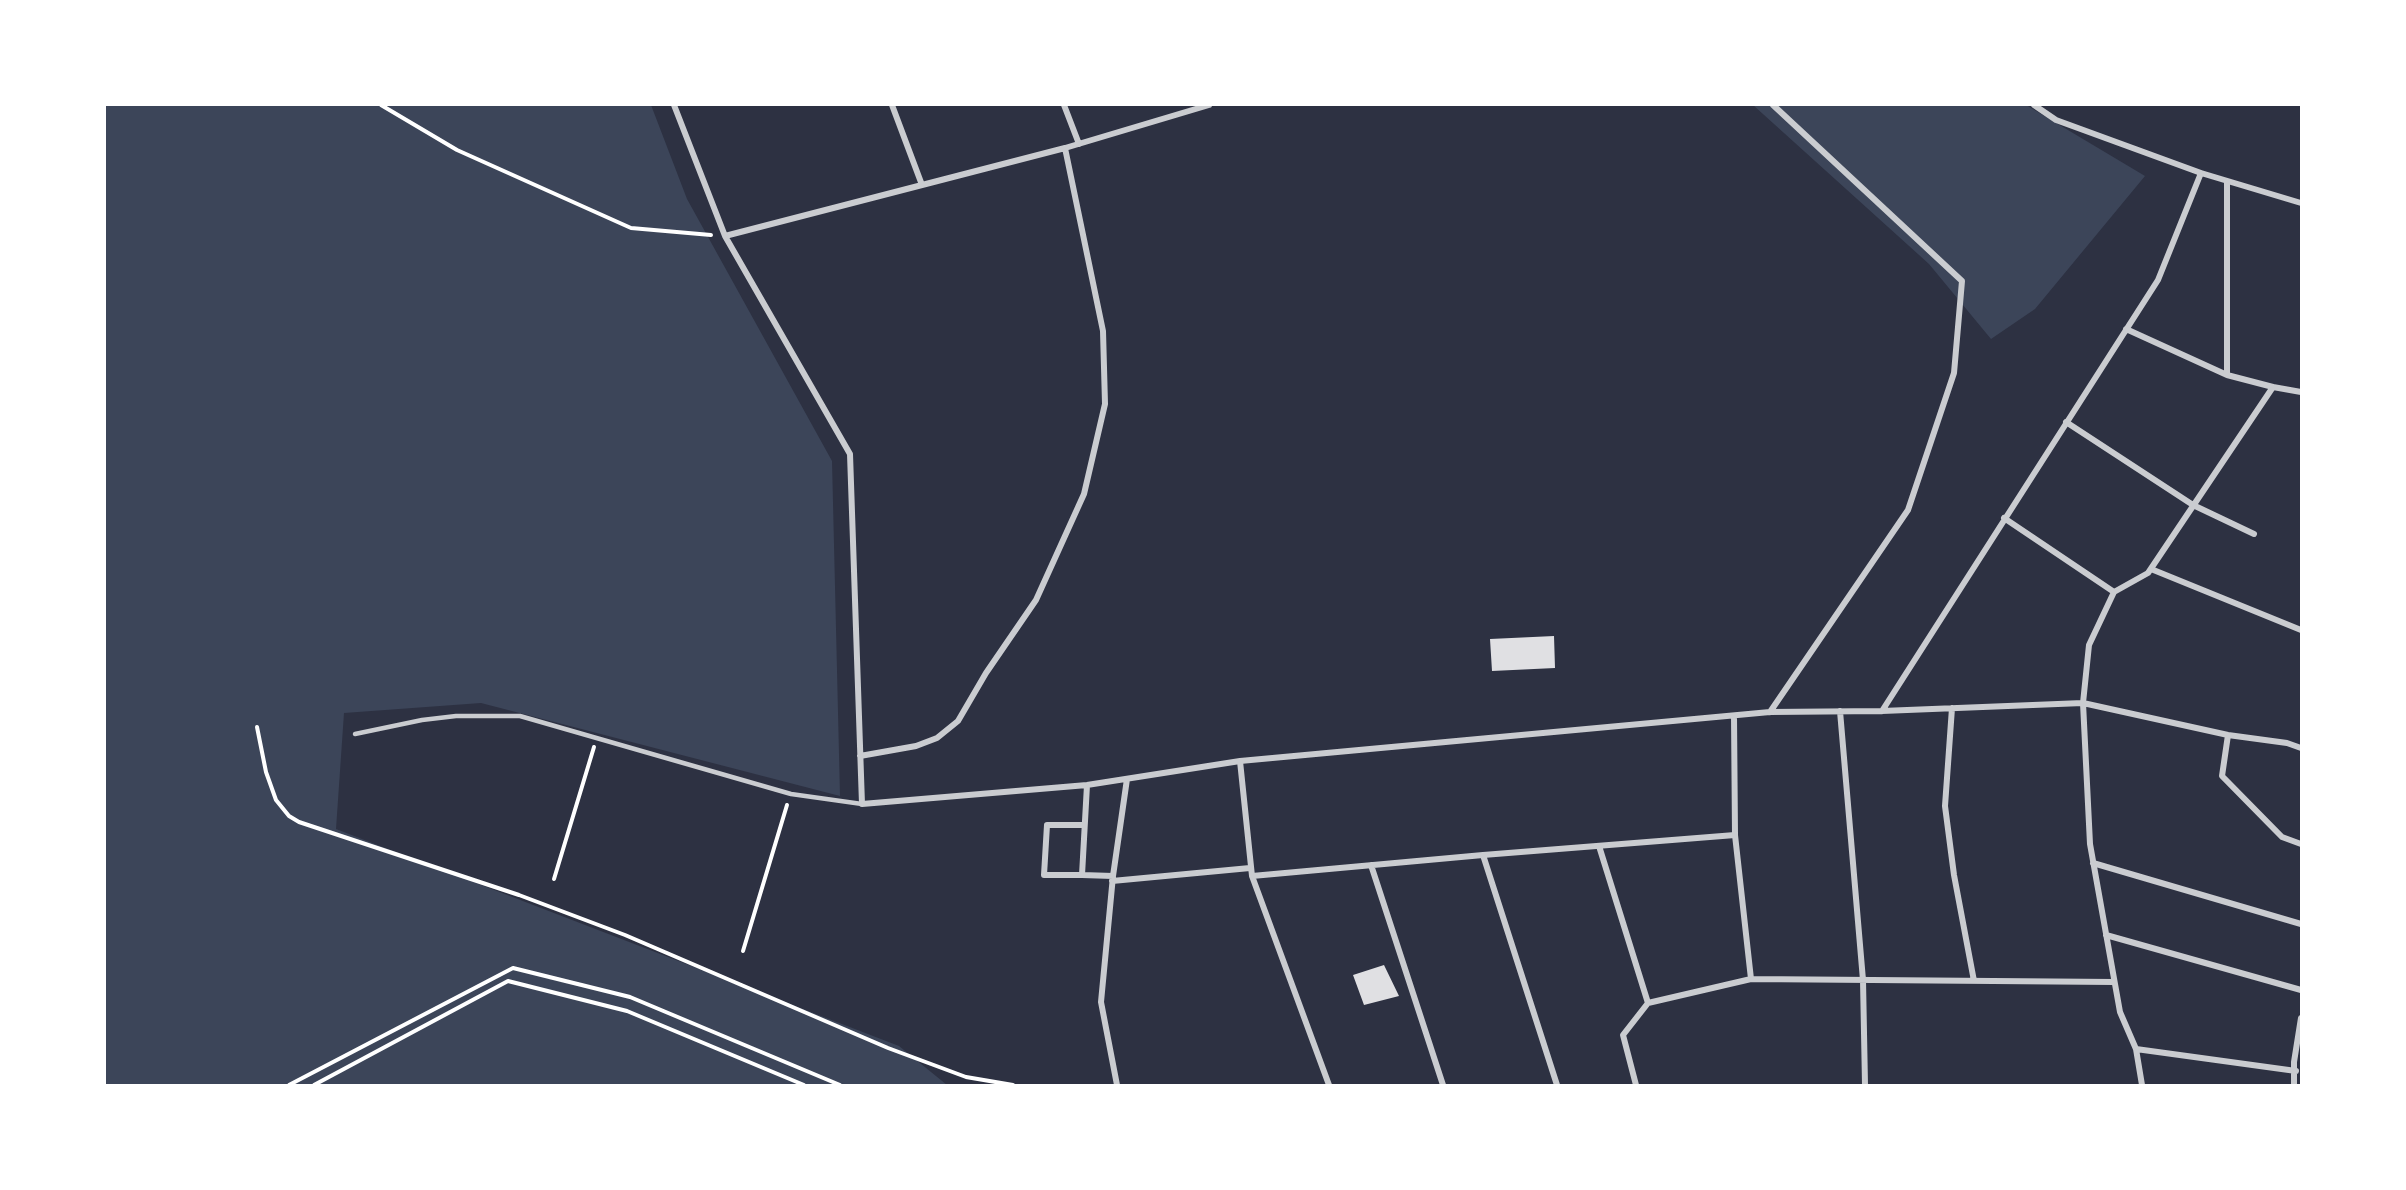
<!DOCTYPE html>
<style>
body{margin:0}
#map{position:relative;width:2406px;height:1190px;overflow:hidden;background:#2d3142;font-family:"Work Sans",sans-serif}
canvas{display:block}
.frame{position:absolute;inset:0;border:106px solid #fff;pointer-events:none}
</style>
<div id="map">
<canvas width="2406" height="1190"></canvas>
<div class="frame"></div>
</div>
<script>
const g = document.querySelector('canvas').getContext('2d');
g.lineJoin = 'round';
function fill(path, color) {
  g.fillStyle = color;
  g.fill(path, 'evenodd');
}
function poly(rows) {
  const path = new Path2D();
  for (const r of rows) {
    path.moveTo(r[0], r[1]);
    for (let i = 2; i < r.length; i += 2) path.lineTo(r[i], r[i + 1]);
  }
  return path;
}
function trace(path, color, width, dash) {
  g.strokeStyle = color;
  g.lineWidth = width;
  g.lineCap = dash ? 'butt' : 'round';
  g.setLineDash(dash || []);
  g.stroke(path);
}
fill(poly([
 [105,105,651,105,687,199,832,461,840,796,481,703,344,713,336,829,899,1046,947,1085,105,1085],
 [1753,105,2026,105,2145,176,2035,309,1991,339,1929,264]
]), '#3c4559');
fill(poly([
 [1554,636,1555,668,1492,671,1490,639],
 [1384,965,1399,996,1364,1005,1353,975]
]), '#e0e0e3');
trace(poly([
 [381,105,457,150,631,228,711,235],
 [257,727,266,772,276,800,289,816,299,822,519,895,625,935,888,1048,966,1077,1013,1085],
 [554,879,594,747],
 [743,951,787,805],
 [289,1085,513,968,630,997,840,1085],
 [314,1085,508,981,627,1011,804,1085]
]), '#fff', 4);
trace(poly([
 [355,734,422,720,456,716,520,716,791,794,862,804]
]), '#caccd0', 4.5);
trace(poly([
 [674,105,725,236,850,454,862,804,1087,785,1240,761,1770,712,1882,711,2083,703,2090,844,2120,1012,2136,1049,2142,1085],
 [892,105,922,185],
 [1064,105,1079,144],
 [2034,105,2056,120,2201,173,2301,203],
 [2227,181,2227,375,2273,387,2148,573,2114,592,2089,645,2083,703,2228,735,2287,743,2301,748],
 [725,236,1065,148,1209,105],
 [2126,329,2227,375],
 [2273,387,2301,392],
 [2066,422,2193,505,2254,534],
 [2004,518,2114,592],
 [2151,569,2301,630],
 [1952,708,1945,806,1954,875,1974,981],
 [1840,711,1863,980,1865,1085],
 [1882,711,2158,280,2201,173],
 [1770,712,1908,510,1954,373,1962,281,1773,105],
 [1734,716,1735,835],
 [2228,735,2222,776,2282,837,2301,844],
 [860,756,916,746,937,738,958,721,986,673,1036,600,1084,494,1105,404,1103,331,1065,148],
 [1240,761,1252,876,1329,1085],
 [1087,785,1082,875,1113,876],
 [1599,846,1648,1003,1623,1035,1636,1085],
 [2093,863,2301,924],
 [1371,865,1443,1085],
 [1082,875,1044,875,1047,825,1084,825],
 [1252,876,1483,855],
 [1112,881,1250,868],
 [2106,935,2301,990],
 [1648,1003,1751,979],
 [2136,1049,2296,1071],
 [1117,1085,1101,1002,1113,876,1127,779],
 [1557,1085,1483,855,1735,835,1751,979,2114,982],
 [2294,1085,2294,1062,2301,1018]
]), '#caccd0', 6);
</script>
